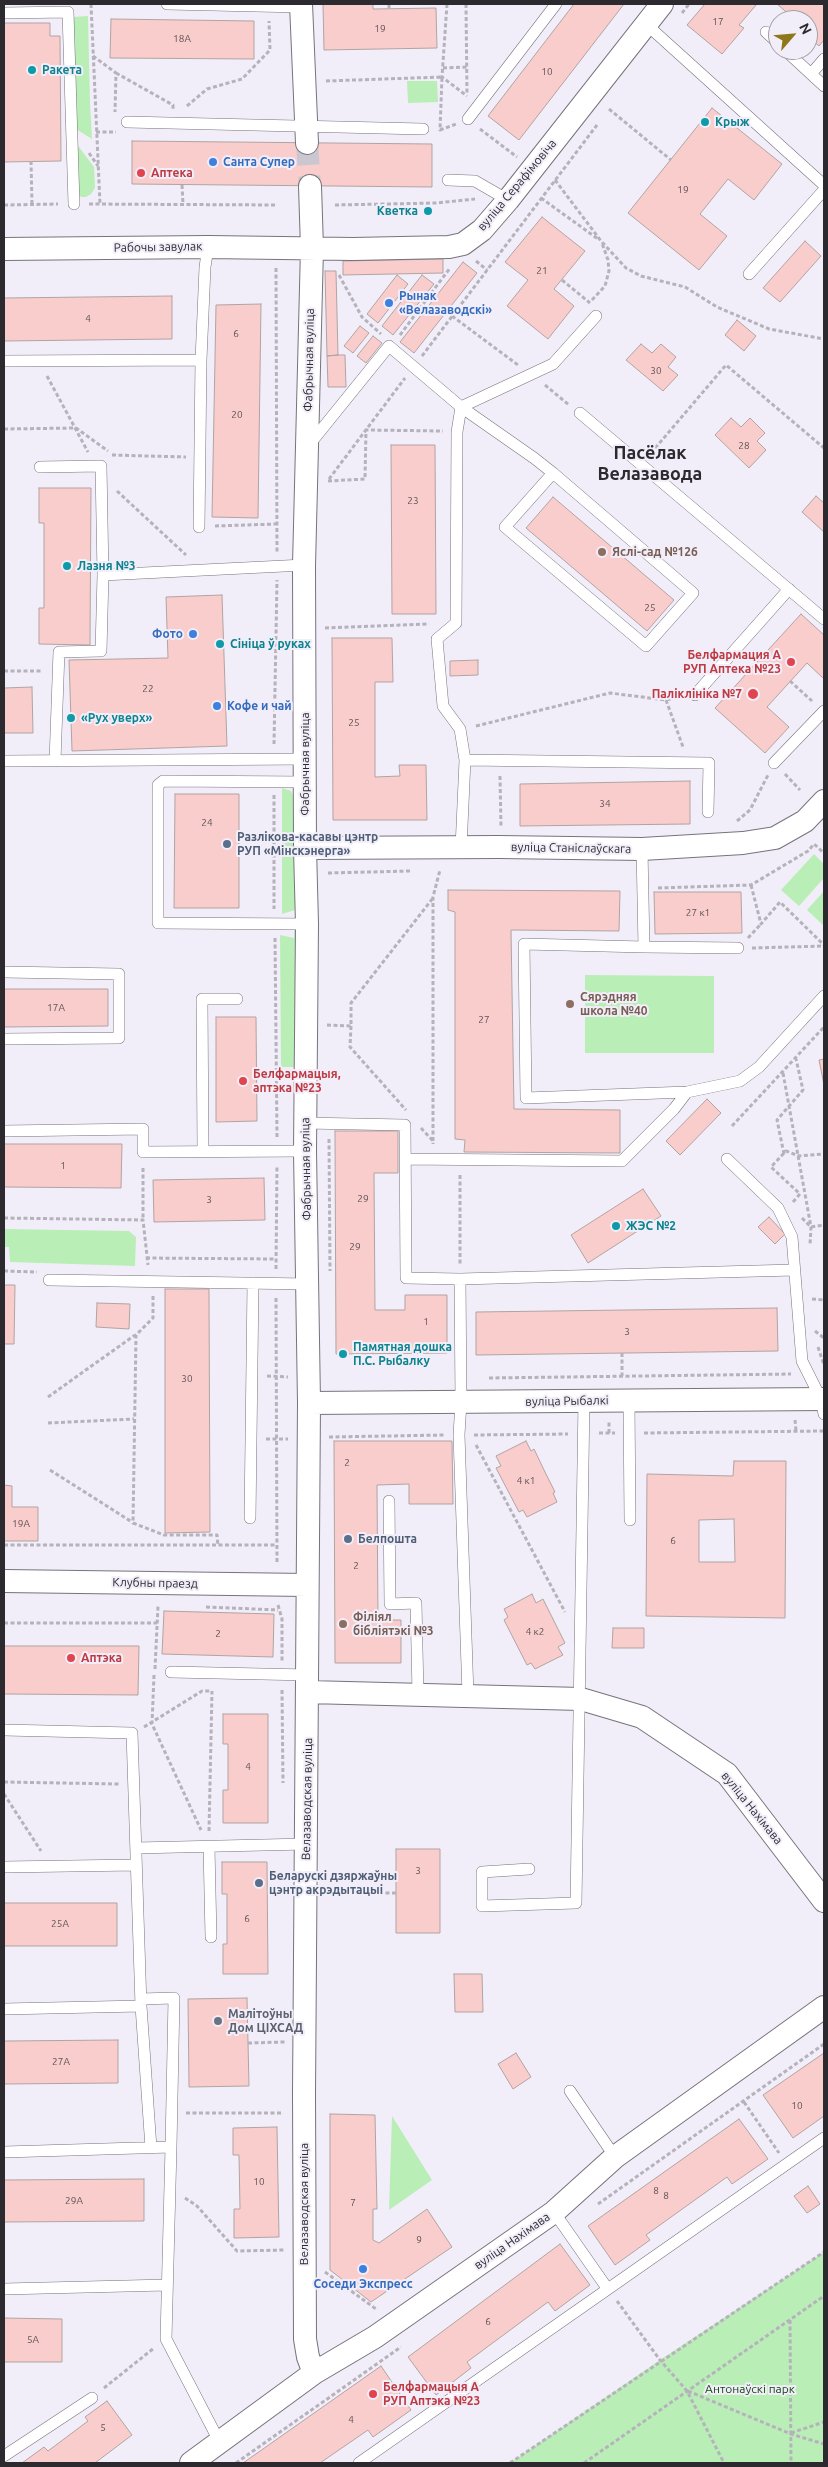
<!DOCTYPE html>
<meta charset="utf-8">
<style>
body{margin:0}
#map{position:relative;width:828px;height:2467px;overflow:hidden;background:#f2eef9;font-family:Ubuntu,sans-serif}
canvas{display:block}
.frame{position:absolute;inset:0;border:5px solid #2c2a2f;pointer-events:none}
.north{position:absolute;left:768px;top:10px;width:50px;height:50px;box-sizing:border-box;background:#f2eef9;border:1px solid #a3a0a8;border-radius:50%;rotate:63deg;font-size:14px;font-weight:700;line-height:20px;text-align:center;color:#2c2a2f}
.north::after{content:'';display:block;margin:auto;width:18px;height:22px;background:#8f771c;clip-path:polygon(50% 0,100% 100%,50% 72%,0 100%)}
</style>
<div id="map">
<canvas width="828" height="2467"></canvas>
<div class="frame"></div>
<div class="north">N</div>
</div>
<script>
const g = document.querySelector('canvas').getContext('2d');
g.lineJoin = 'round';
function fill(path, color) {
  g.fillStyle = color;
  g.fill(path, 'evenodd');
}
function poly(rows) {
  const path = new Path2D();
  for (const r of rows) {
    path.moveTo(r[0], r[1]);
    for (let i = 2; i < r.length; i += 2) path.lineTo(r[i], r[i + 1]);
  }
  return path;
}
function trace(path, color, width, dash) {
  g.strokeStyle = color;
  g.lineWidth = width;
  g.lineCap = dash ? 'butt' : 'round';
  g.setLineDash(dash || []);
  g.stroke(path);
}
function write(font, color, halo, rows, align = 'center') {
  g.font = font + ' Ubuntu,sans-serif';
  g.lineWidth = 4;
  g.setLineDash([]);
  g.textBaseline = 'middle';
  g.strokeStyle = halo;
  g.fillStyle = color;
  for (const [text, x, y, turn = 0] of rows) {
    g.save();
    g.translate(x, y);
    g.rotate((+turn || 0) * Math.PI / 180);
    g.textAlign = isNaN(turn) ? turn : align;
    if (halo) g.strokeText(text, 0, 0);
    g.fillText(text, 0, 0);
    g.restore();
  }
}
fill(poly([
 [88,16,90,103,92,139,76,129,73,17],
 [407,81,437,81,438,102,408,103],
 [76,143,94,167,95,188,91,194,86,197,81,197,78,194],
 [282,788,291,791,295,799,297,1067,281,1067,280,935,294,938,295,910,282,914],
 [814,854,824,864,824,878,799,906,781,890],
 [824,891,824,926,807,910],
 [585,975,714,976,714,1053,585,1053],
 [4,1229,129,1231,136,1237,135,1266,10,1262,9,1247,4,1247],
 [392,2116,432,2180,389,2210],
 [824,2252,824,2463,510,2463,660,2360]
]), '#b9eeb6');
const building = poly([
 [323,4,373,4,373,9,436,8,437,48,324,50,323,4],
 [574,4,624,4,519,140,488,116,574,4],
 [705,4,757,4,739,25,744,28,722,54,687,25,705,4],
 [777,4,824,4,824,40,819,46,808,37,808,20,791,20,793,18,777,4],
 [111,19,254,21,254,59,110,58,111,19],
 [4,23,50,23,50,36,60,36,61,161,4,162,4,23],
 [712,108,782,164,754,200,728,179,700,214,727,236,699,270,628,213,712,108],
 [132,141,432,144,432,187,132,184,132,141],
 [542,217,585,251,554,289,574,306,548,339,507,306,528,280,505,262,542,217],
 [805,241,821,256,780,302,763,288,805,241],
 [443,259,443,273,343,275,343,261,443,259],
 [463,262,477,273,414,353,400,342,463,262],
 [325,271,336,271,338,355,327,356,325,271],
 [397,275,408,284,378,323,367,314,397,275],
 [422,275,434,284,393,335,382,326,422,275],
 [172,296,172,339,4,341,4,298,172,296],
 [261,304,258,518,212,517,216,305,261,304],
 [737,320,756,336,744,351,725,335,737,320],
 [360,326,369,333,353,353,344,346,360,326],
 [373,336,382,343,366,363,357,356,373,336],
 [641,344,652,353,661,344,676,357,668,367,678,375,663,391,626,360,641,344],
 [338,355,345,355,346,387,328,387,327,356,338,355],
 [731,418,741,427,750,418,765,433,757,441,766,450,749,468,715,435,731,418],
 [391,445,435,445,436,614,392,614,391,445],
 [39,488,91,488,90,645,39,644,39,608,44,608,44,523,39,523,39,488],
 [816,496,824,503,824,532,802,512,816,496],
 [553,497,674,600,647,631,526,528,553,497],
 [222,595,227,746,72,751,69,660,168,658,166,597,222,595],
 [801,614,824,635,824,679,807,663,767,707,789,727,765,753,715,708,801,614],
 [332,638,392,638,393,682,375,682,375,777,400,776,399,765,426,765,427,820,333,820,332,638],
 [478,660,478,675,450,676,450,661,478,660],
 [32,687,33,733,4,733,4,688,32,687],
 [690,781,690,824,520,826,520,784,690,781],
 [175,794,239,794,239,908,174,908,175,794],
 [448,890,620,891,619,931,511,930,514,1109,620,1110,620,1153,464,1152,465,1140,455,1139,455,912,448,910,448,890],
 [654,892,741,892,742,933,655,934,654,892],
 [4,989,108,989,108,1026,4,1027,4,989],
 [216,1017,256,1017,257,1121,216,1122,216,1017],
 [824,1059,824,1085,819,1060,824,1059],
 [707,1099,721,1113,680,1155,666,1141,707,1099],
 [335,1131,398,1131,398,1173,374,1173,375,1310,405,1310,405,1295,447,1295,447,1353,336,1354,335,1131],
 [4,1144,122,1144,121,1188,4,1187,4,1144],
 [264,1178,265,1220,154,1222,153,1180,264,1178],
 [643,1189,661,1216,588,1263,571,1235,643,1189],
 [769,1217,785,1234,775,1244,758,1227,769,1217],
 [4,1285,15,1285,14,1344,4,1344,4,1285],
 [165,1289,209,1289,210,1532,165,1533,165,1289],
 [97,1303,130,1304,129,1329,96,1327,97,1303],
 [777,1308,778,1351,476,1355,476,1312,777,1308],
 [334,1441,452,1441,453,1504,409,1504,409,1484,377,1485,378,1620,401,1620,401,1663,335,1663,334,1441],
 [526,1441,531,1451,534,1449,544,1470,555,1492,553,1493,557,1502,527,1517,523,1510,519,1512,496,1468,501,1466,496,1456,526,1441],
 [734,1461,786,1461,785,1618,646,1616,647,1474,733,1476,734,1461],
 [734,1519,735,1562,699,1562,699,1520,734,1519],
 [4,1485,12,1486,12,1507,38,1507,38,1541,4,1541,4,1485],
 [532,1594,536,1603,543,1599,565,1643,558,1647,563,1655,535,1669,531,1663,527,1665,504,1620,508,1617,504,1609,532,1594],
 [164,1611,274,1614,273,1657,162,1654,164,1611],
 [613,1628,644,1628,644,1648,612,1648,613,1628],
 [4,1646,139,1646,138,1695,4,1694,4,1646],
 [223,1714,268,1714,268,1823,223,1823,223,1790,228,1790,228,1744,223,1744,223,1714],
 [396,1849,440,1849,440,1933,396,1933,396,1849],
 [222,1862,267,1862,268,1974,223,1974,223,1944,227,1944,227,1894,222,1894,222,1862],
 [4,1903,117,1903,117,1946,4,1946,4,1903],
 [454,1974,482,1974,483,2012,455,2012,454,1974],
 [247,1998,249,2086,189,2087,188,1999,247,1998],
 [118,2040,118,2083,4,2084,4,2041,118,2040],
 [516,2053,531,2077,513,2089,498,2064,516,2053],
 [824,2053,824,2116,793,2138,763,2095,824,2053],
 [330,2114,375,2115,377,2209,373,2209,373,2240,379,2243,427,2209,452,2247,371,2302,330,2270,330,2114],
 [739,2119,768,2159,732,2184,727,2177,646,2235,650,2240,615,2265,588,2226,739,2119],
 [277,2127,279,2237,234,2238,234,2209,240,2209,239,2155,233,2155,233,2128,277,2127],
 [144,2179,144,2221,4,2222,4,2180,144,2179],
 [808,2186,820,2204,807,2213,794,2196,808,2186],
 [560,2244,590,2285,555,2311,548,2302,467,2362,471,2368,436,2395,408,2357,560,2244],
 [4,2318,62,2319,62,2362,4,2362,4,2318],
 [381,2366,411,2410,373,2437,368,2430,320,2463,243,2463,381,2366],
 [107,2401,132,2435,95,2463,22,2463,44,2447,48,2451,88,2421,85,2417,107,2401]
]);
fill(building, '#f8cdcb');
trace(building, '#b1a3a3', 1);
trace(poly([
 [307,143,310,186]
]), '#cac7d1', 22, [22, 11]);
const lane = poly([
 [167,4,301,7],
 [4,13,68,12,74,204],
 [646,24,824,185],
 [766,32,778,43],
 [785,50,824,86],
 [811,74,824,59],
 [468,119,556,4],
 [127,122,423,129],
 [448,180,475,181,508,200],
 [749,274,824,190],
 [4,361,201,360],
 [580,413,824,619],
 [309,445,389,346,461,407,534,458,553,473,693,593,646,646,505,527,553,473],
 [40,467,101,466,103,575,101,651,59,652,55,761],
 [199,527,201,360,205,267,208,247],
 [103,575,304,565],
 [695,695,789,589],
 [465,760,709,763,708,812],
 [4,761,306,759],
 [774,763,824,711],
 [306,782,163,781,158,785,158,923,307,924],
 [461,848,465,760,460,729,443,706,437,639,456,623,457,432,461,407,553,364,596,316],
 [642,849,644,947,738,948],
 [644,947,524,944,526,1098,687,1092],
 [4,972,119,974,119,1038,4,1039],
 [305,1123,405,1125,406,1278,460,1279],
 [4,1131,143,1129,143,1152,305,1151],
 [203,1151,202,999,237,999],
 [405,1159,622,1161,674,1109,687,1092,740,1081,759,1067,824,996],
 [727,1159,778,1208,792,1237,802,1361,821,1399,824,1414],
 [49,1280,308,1284],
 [629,1401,630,1520],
 [389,1501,390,1604,416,1603,418,1694],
 [250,1518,253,1283],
 [171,1672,308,1675],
 [468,1695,459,1435,461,1402,460,1279,794,1270],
 [4,1730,132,1733,141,2006,151,2148],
 [209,1847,211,1937],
 [136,1848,306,1844],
 [4,1867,136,1865],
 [529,1869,482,1872,482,1906,576,1903,584,1401],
 [141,1999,174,1998,171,2147],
 [4,2009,141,2006],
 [570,2091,615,2157],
 [4,2152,171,2147,166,2339,219,2441],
 [554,2212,607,2288],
 [4,2289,167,2285],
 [4,2456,92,2398],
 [359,2463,824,2138]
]);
const street = poly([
 [301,4,307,143],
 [310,186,312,248,304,565,305,848,307,924,305,1151,309,1403,304,2093,305,2339,308,2357,314,2373],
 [4,249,208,247,353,249,449,247,463,244,482,230,508,200,662,4],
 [305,848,499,847,642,849,743,843,775,838,805,821,824,801],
 [309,1403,824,1399],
 [4,1581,307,1585],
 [308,1692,581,1699,642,1717,727,1774,824,1901],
 [191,2463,314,2373,375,2337,554,2212,615,2157,824,2007]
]);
trace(lane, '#77737c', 12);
trace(street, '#77737c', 24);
trace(poly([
 [91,4,100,204],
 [389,4,389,9],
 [447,4,442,77,467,96],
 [466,4,467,94],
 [682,13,689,4],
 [93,56,116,73,115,112],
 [443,68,467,67],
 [116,73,173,105,173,109],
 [326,81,442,77,440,130,456,124],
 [187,106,207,89,242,79,270,50,269,21],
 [609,109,671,160],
 [480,129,517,157],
 [96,132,116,132],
 [89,153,98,166],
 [31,161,32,204],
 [555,180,601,241,626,268,641,276,685,287,717,307,769,329,824,339],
 [182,185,183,204],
 [541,198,598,239],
 [89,204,275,205],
 [4,205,58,204],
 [335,205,436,203,475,199],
 [476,261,487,270],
 [276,268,277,552],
 [339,275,362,317,381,334],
 [562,280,590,303],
 [592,300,605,286,609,271,608,260,602,243],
 [452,316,518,365],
 [400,335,450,268],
 [422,356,597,125],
 [47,376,88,452],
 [545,385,569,405],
 [4,429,76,428,108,451],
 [651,453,726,365,824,448],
 [112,455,186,457],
 [329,479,405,378],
 [328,481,365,479,366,430,443,431],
 [117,491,186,555],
 [215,526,277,524],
 [325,628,429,624],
 [4,671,43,671],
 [790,681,812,701],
 [666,700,683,747],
 [476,726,610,693,666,700,680,697],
 [274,744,277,580],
 [785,774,800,790],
 [500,776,501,827],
 [274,795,274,909],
 [737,821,750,810,768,775],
 [328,873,410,871],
 [751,885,761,924,780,902,824,945],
 [658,888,751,885,808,851,814,844,824,853],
 [275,938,277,1137],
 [748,938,761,924],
 [752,948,824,946],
 [327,1025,351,1026,351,1003,433,898],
 [351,1026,350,1047,406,1110],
 [783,1073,811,1227,810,1245],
 [732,1126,824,1027],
 [421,1128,433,1141,433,1144],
 [329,1139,330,1271],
 [433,1141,433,897,440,870],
 [784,1154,777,1120,803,1090,796,1059],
 [143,1168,143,1220],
 [460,1175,460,1264],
 [793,1202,800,1194,771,1167,786,1151,799,1156,824,1154],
 [4,1218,143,1220,148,1265],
 [802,1218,811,1227,824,1225],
 [146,1258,275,1259],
 [276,1269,277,1165],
 [4,1271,37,1272],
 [153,1296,153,1318,136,1335,133,1523,164,1535,217,1535,218,1546],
 [276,1298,277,1564],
 [812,1299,824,1300],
 [815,1331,824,1338],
 [818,1347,824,1365],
 [622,1353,622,1376],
 [267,1376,288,1377],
 [489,1378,791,1374],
 [48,1397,135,1335],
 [795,1420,796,1431],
 [48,1423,134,1419],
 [599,1433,615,1433],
 [609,1433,609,1421],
 [644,1433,823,1431],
 [474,1435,568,1434],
 [329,1437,445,1435],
 [266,1439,288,1439],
 [476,1445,565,1612],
 [50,1470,132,1522],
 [4,1545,276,1545],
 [278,1605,282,1619,282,1661],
 [206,1607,278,1610],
 [4,1623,157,1623],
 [155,1669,158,1606],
 [154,1675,152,1724,201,1830],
 [282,1690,283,1783],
 [144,1727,202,1691,210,1691],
 [4,1782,119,1784],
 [4,1794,41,1851],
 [209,1831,212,1691],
 [327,1893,396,1893],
 [248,2043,285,2042],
 [744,2102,779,2153],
 [186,2113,283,2113],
 [185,2198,197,2206,237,2251,284,2250],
 [598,2204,824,2044],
 [325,2272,376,2309],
 [617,2301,660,2360,687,2391,724,2463],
 [790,2320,791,2463],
 [104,2388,154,2348],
 [688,2391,791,2434,824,2444],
 [791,2433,824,2422],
 [236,2463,401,2347],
 [510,2463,824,2252],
 [584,2463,824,2296]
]), '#b6b2bc', 3, [4, 2.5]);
trace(lane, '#fff', 11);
trace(street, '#fff', 22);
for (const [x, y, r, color] of [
 [32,70,5,"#0f9aa8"],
 [705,122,5,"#0f9aa8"],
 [213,162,5,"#3f7fe0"],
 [141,173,5,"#e0444e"],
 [428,211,5,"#0f9aa8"],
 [389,303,5,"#3f7fe0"],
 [602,552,5,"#8d6e63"],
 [67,566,5,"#0f9aa8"],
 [193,634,5,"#3f7fe0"],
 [220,644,5,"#0f9aa8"],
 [791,662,5,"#e0444e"],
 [753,694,6,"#e0444e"],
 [217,706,5,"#3f7fe0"],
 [71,718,5,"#0f9aa8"],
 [227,844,5,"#5c6f8a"],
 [570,1004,5,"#8d6e63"],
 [243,1081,5,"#e0444e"],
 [616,1226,5,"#0f9aa8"],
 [343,1354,5,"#0f9aa8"],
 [348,1539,5,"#5c6f8a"],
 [343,1624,5,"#8d6e63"],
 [71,1658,5,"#e0444e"],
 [259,1883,5,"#5c6f8a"],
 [218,2021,5,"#6b7280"],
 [363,2269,5,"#3f7fe0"],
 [373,2394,5,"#e0444e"]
]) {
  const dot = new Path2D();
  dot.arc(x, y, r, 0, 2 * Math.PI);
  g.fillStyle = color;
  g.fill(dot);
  trace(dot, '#f2eef9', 2);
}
write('10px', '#5f5356', null, [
 ["17",718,22],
 ["19",380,29],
 ["18А",182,39],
 ["10",547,72],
 ["19",683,190],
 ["21",542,271],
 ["4",88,319],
 ["6",236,334],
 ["30",656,371],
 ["20",237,415],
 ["28",744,446],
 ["23",413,501],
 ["25",650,608],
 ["22",148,689],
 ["25",354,723],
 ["34",605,804],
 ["24",207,823],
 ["27 к1",698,913],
 ["17А",56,1008],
 ["27",484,1020],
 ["1",63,1166],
 ["29",363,1199],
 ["3",209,1200],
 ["29",355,1247],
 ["1",426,1322],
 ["3",627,1332],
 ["30",187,1379],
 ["2",347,1463],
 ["4 к1",526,1481],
 ["19А",21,1524],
 ["6",673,1541],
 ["2",356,1566],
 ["4 к2",535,1632],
 ["2",218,1634],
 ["4",248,1767],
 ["3",418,1871],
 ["6",247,1919],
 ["25А",60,1924],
 ["27А",61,2062],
 ["10",797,2106],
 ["10",259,2182],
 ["8",656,2191],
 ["8",666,2196],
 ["29А",74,2201],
 ["7",353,2203],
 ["9",419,2240],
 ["6",488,2322],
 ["5А",33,2340],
 ["4",351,2420],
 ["5",103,2428]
]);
write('bold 12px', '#0d838f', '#f2eef9', [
 ["Ракета",42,70],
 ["Крыж",715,122],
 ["Кветка",418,211,"right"],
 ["Лазня №3",77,566],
 ["Сініца ў руках",230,644],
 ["«Рух уверх»",81,718],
 ["ЖЭС №2",626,1226],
 ["Памятная дошка",353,1347],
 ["П.С. Рыбалку",353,1361]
], 'left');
write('bold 12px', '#366cbe', '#f2eef9', [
 ["Санта Супер",223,162],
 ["Рынак",399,296],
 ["«Велазаводскі»",399,310],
 ["Фото",183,634,"right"],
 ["Кофе и чай",227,706],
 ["Соседи Экспресс",363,2284,"center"]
], 'left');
write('bold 12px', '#be3a42', '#f2eef9', [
 ["Аптека",151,173],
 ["Белфармация А",781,655,"right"],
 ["РУП Аптека №23",781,669,"right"],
 ["Паліклініка №7",742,694,"right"],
 ["Белфармацыя,",253,1074],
 ["аптэка №23",253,1088],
 ["Аптэка",81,1658],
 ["Белфармацыя А",383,2387],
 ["РУП Аптэка №23",383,2401]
], 'left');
write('12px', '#2c2a2f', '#f2eef9', [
 ["вуліца Серафімовіча",517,185,-50],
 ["Рабочы завулак",158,247,-1],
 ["Фабрычная вуліца",309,360,-89],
 ["Фабрычная вуліца",305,764,-90],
 ["вуліца Станіслаўскага",571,848,1],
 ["Фабрычная вуліца",306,1169,-91],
 ["вуліца Рыбалкі",567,1401,-1],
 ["Клубны праезд",155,1583,1],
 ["Велазаводская вуліца",307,1799,-89],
 ["вуліца Нахімава",752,1808,51],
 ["Велазаводская вуліца",304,2204,-90],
 ["вуліца Нахімава",512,2241,-35]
]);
write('bold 12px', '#785e54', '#f2eef9', [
 ["Яслі-сад №126",612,552],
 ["Сярэдняя",580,997],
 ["школа №40",580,1011],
 ["Філіял",353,1617],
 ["бібліятэкі №3",353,1631]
], 'left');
write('bold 12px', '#4e5e75', '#f2eef9', [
 ["Разлікова-касавы цэнтр",237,837],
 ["РУП «Мінскэнерга»",237,851],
 ["Белпошта",358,1539],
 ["Беларускі дзяржаўны",269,1876],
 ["цэнтр акрэдытацыі",269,1890]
], 'left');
write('bold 12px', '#5b616d', '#f2eef9', [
 ["Малітоўны",228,2014],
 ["Дом ЦІХСАД",228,2028]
], 'left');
write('12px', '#134414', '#f2eef9', [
 ["Антонаўскі парк",750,2389]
]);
write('bold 18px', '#2c2a2f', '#f2eef9', [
 ["Пасёлак",650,453],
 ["Велазавода",650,474]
]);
</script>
